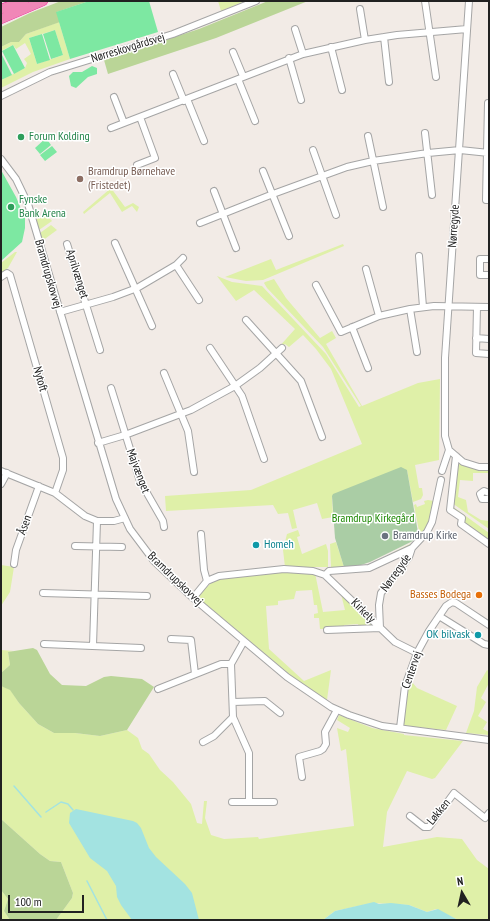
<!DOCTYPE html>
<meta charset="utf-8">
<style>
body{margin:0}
#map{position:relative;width:490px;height:921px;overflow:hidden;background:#f2ebe6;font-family:"PT Sans Narrow",sans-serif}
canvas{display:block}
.frame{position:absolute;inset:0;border:2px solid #212121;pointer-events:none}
.north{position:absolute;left:442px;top:873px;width:40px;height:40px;-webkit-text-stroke:3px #fff;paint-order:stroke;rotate:351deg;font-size:11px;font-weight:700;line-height:16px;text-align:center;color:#212121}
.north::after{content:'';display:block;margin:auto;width:14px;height:18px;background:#212121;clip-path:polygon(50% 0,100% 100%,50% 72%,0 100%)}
.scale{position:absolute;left:8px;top:895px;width:76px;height:18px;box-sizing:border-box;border:2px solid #212121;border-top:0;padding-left:5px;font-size:12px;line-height:14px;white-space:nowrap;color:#212121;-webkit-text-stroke:3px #fff;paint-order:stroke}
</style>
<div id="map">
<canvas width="490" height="921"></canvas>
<div class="frame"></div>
<div class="north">N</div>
<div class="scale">100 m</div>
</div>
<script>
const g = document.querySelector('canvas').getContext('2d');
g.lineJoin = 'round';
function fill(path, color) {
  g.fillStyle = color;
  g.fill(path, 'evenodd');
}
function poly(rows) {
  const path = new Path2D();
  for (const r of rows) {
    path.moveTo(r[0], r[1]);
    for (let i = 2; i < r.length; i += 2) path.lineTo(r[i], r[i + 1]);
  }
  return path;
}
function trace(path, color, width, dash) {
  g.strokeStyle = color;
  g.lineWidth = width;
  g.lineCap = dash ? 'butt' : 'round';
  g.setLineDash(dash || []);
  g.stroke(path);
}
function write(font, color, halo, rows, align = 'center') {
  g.font = font + ' "PT Sans Narrow",sans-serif';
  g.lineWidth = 3;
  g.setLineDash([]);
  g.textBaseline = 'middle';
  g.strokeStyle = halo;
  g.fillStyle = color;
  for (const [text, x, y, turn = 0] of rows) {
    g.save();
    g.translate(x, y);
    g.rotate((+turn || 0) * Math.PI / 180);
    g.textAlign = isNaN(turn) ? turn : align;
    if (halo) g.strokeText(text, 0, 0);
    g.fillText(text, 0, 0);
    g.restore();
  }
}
fill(poly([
 [218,1,245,1,221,11],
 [59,22,70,59,33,72,1,88,1,80,25,68,27,63,24,59,31,54,25,43,16,49,13,45,1,51,1,47,11,42,19,42,26,34],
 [55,30,63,55,37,64,29,38],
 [111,188,125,207,133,203,139,207,137,212,132,206,122,212,110,193,84,214,83,212],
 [45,213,52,221,39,230,36,220],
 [51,225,57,230,42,241,40,233],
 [343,244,344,246,263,280,246,281,225,277,271,259,276,270],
 [15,252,17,252,8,268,1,273,1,263],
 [217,276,232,282,262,286,326,354,359,407,361,406,323,347,267,288,264,283,265,282,274,279,286,298,320,338,332,331,336,338,326,344,362,406,418,383,440,379,439,460,415,465,419,488,422,488,423,495,421,499,413,502,407,470,332,497,333,517,322,519,317,503,293,510,297,528,292,529,288,513,278,514,273,505,166,511,165,496,251,490,362,444,331,369,316,349,303,335,289,347,285,344,277,351,278,348,295,329,254,290,236,301],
 [458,462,489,469,489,473,473,473,473,481,460,480,458,497,466,500,468,512,481,520,489,521,489,529,452,503],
 [428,500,434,501,431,520,417,543,388,555,418,540,420,536,414,505,416,504,417,507,425,504,424,501],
 [452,506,489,533,489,541,465,524,464,518,452,509],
 [298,530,300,536,297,537,302,554,326,544,328,551,328,567,285,567,283,550,287,534],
 [336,542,344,567,331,567,330,544],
 [1,565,14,567,10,592,1,606],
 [291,572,315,573,323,612,345,610,341,594,371,622,371,625,368,627,359,627,358,624,344,625,344,629,320,629,319,618,314,618,314,614,318,613,317,605,314,605,312,590,296,591,294,599,278,601,278,605,266,606,269,649,304,681,331,670,327,700,306,688,197,597,213,581,231,575],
 [1,650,14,651,8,652,10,665,1,673],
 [487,670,489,671,489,683,481,698,486,702,478,716,487,722,483,729,489,732,489,735,466,733,474,711,477,687],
 [412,682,417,688,457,706,446,730,405,726,403,723,408,690],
 [1,686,10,689,19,703,38,724,54,733,75,733,100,736,127,730,138,738,142,749,149,754,160,770,173,782,191,804,197,823,202,824,204,801,207,801,205,818,211,835,224,839,258,837,259,839,354,826,346,749,341,751,337,728,348,732,350,728,337,720,339,715,372,728,404,734,404,735,463,741,435,778,432,779,407,771,387,812,383,847,437,837,462,839,477,860,489,869,489,920,458,920,436,909,427,912,409,905,372,903,335,911,323,920,56,920,72,898,73,893,61,862,50,861,40,854,1,819],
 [1,890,8,899,4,911,10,920,1,920]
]), '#dff0a8');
fill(poly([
 [61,1,89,1,57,12,60,22,26,34,19,42,11,42,1,47,1,27,30,13],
 [268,1,308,1,216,38,108,74,104,60,199,29],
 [33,648,37,650,50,674,62,685,86,686,104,677,111,676,142,679,154,687,127,730,100,736,75,733,54,733,38,724,19,703,10,690,1,686,1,673,10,665,8,652],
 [1,819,40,854,50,861,61,862,73,893,72,898,56,920,10,920,4,911,8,899,1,890]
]), '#bad597');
fill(poly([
 [401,467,407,470,419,538,370,562,358,566,344,567,335,538,332,496,333,494]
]), '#aacda5');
fill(poly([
 [89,1,149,1,158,32,70,59,56,12],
 [55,30,63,55,51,59,43,34],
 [42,34,50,60,37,64,29,38],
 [13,45,25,68,14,74,2,51],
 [1,53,12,75,1,80],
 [92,66,97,68,97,74,88,77,76,88,71,86,69,76,73,72,82,72],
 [46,138,51,145,40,154,35,148],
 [52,146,57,152,45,161,40,155],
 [1,170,16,197,25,218,25,228,22,242,1,261]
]), '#7de8a2');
fill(poly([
 [76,809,133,821,137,823,141,828,149,848,156,857,185,884,192,893,199,920,132,920,121,905,117,897,116,886,107,871,90,858,69,823,70,813],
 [374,902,379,904,391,903,409,905,427,912,438,909,458,920,323,920,335,911]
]), '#a3e3e1');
trace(poly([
 [14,786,41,817],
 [46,812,61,802,68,804,73,810],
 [87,881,107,920]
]), '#a3e3e1', 1.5);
const minor = poly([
 [425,1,436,77],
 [469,1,445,358,445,436,449,450,463,462,479,467,489,467],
 [360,9,365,40],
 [295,29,303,54],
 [384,37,389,82],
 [331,47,342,90],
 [233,52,243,76],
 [289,58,301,100],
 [173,74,184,101],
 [238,79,255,121],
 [1,96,50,72,173,34,256,1],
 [114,97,124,123],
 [187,99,204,141],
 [488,103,486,200,489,200],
 [111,128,303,54,365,40,397,35,467,29],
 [425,133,432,195],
 [368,136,383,207],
 [313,150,336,215],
 [1,159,16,179,28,204,116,499,130,529,154,561,193,598,287,677,331,707,349,715,382,726,489,740],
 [137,165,155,158,140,117],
 [263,171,289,236],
 [214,191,236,248],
 [200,223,273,194,347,167,373,161,428,153,460,150,489,153],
 [115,243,152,326],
 [67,244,100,350],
 [419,256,423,307],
 [489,259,480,259,480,275,489,275],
 [176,265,199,300],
 [366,269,379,316],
 [1,277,7,273,10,275,63,458,63,470,55,493],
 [316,285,341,332,379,316,410,309,434,306,489,307],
 [477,307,476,353,489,354],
 [410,309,417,352],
 [60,312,113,297,137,288,176,265,183,258],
 [246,320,301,381,322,437],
 [352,327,368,368],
 [476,338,489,339],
 [210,348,242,396,264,459],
 [164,373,188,431,194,472],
 [111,388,140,481,163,521,164,527],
 [98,443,125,435,191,410,235,386,260,368,282,348],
 [456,456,450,510,462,518,461,524,489,544],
 [1,471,55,493,85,516,97,521,114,521,125,518],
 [442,471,449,450],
 [1,484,7,473],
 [489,493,484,491,480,494,482,499,489,499],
 [201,534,204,570,207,581],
 [75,546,122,547],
 [14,564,16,550,39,486],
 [325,575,329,571,369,568,412,548,427,532,432,522,441,480],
 [43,593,147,596],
 [193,598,207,581,219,576,284,569,313,571,325,575,395,642,417,653],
 [439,616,484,644,489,645],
 [380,628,379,605,381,593,409,557,412,548],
 [327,630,380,628],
 [171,639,191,640,195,674],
 [244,641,231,664,233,717,249,753,249,802],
 [44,644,141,648],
 [93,646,97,521],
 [158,689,221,664,231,664],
 [233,702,265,701,280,713],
 [400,728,405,686,417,653,429,631,446,606,452,602,456,603,489,625],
 [203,742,214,736,233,717],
 [302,777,299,757,320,751,323,749,326,744,325,732,337,710],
 [232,802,274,802],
 [410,816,424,827,429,827,454,793,485,818,489,813]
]);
const highway = poly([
 [1,9,24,1],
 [1,19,43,1]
]);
trace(minor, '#a5a5a5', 8);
trace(highway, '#ed1699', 10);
trace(minor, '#fff', 6);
trace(highway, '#f087b7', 9);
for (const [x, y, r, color] of [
 [21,137,4,"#2e9e5b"],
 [80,179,4,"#8d6e63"],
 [11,207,4,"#2e9e5b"],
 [385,536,4,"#6b7280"],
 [256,545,4,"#0f9aa8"],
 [479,595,4,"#e8710a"],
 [478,635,4,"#0f9aa8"]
]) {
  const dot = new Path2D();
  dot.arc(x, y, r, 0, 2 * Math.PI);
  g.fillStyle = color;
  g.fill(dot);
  trace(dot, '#fff', 1.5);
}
write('12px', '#212121', '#fff', [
 ["Nørreskovgårdsvej",128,48,-17],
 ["Nørregyde",454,226,-86],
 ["Bramdrupskovvej",48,274,74],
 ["Aprilvænget",77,274,73],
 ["Nytoft",40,379,74],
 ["Majvænget",138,471,69],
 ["Åsen",25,525,-70],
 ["Nørregyde",396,573,-54],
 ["Bramdrupskovvej",175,579,44],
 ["Kirkely",363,611,45],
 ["Centervej",412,670,-71],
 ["Løkken",439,812,-51]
]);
write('12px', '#27864d', '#fff', [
 ["Forum Kolding",29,137],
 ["Fynske",19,200],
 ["Bank Arena",19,214]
], 'left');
write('12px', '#785e54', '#fff', [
 ["Bramdrup Børnehave",88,172],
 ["(Fristedet)",88,186]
], 'left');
write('12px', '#1a8701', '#fff', [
 ["Bramdrup Kirkegård",373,519]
]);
write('12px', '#5b616d', '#fff', [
 ["Bramdrup Kirke",393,536]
], 'left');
write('12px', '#0d838f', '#fff', [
 ["Homeh",264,545],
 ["OK bilvask",470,635,"right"]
], 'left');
write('12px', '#c56008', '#fff', [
 ["Basses Bodega",471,595]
], 'right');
</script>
